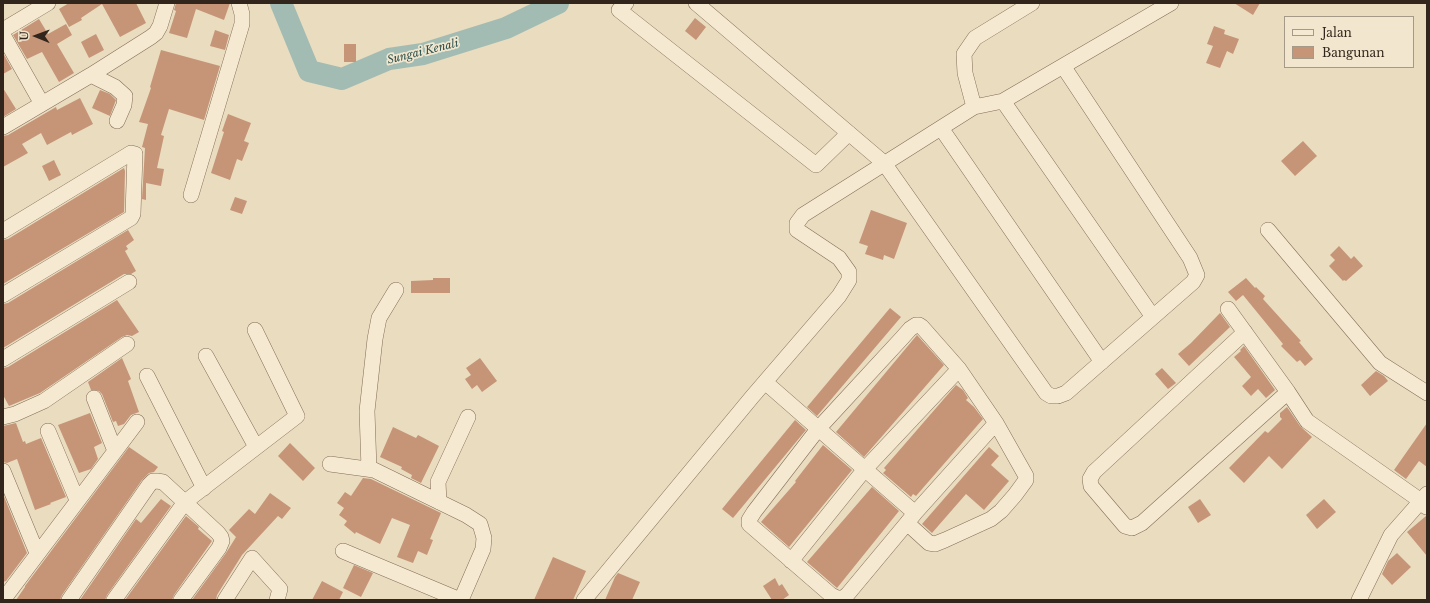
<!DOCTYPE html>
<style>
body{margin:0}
#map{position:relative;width:1430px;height:603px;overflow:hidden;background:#eadcbf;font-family:"Libre Baskerville",serif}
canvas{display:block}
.frame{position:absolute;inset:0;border:4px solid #32261c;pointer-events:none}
.legend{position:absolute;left:1284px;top:16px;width:130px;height:52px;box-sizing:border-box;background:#f2e6ce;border:1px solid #a59987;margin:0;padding:5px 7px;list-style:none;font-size:12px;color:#32261c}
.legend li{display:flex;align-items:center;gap:8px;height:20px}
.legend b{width:20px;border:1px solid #a59987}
.north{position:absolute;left:16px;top:16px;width:40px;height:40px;-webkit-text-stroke:3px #f2e6ce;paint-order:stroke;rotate:271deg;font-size:11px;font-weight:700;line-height:16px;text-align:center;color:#32261c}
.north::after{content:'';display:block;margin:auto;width:14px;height:18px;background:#32261c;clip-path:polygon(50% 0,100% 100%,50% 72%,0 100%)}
</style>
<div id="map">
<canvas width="1430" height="603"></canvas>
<div class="frame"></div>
<ul class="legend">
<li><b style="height:5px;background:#f6e9d1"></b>Jalan</li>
<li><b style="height:11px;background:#c69577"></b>Bangunan</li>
</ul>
<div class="north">U</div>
</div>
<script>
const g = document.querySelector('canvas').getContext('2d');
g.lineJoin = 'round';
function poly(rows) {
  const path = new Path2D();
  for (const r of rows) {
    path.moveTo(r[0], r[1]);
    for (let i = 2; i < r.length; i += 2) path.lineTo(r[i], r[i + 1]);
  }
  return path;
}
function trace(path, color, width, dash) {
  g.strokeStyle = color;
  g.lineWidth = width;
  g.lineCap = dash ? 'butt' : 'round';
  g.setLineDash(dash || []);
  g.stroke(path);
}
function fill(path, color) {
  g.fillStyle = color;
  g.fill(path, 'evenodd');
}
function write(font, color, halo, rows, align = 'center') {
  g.font = font + ' "Libre Baskerville",serif';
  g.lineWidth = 3.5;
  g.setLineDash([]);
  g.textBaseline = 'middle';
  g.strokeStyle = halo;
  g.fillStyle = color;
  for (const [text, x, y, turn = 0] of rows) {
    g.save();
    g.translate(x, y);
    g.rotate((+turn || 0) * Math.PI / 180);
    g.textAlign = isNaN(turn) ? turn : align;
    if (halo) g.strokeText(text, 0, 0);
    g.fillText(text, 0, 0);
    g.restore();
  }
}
trace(poly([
 [281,3,309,71,342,79,389,59,423,54,506,28,558,3]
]), '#a2bcb3', 22);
fill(poly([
 [69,3,136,3,146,23,120,37,102,4,81,18,82,20,69,27,59,9],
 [176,3,230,3,224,20,196,9,187,38,169,33,176,11,174,10],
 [1234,3,1260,3,1253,15],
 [695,18,706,27,696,40,685,31],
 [39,19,48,34,66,24,72,35,57,44,74,73,59,82,42,52,27,59,13,35],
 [1214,26,1225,30,1224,34,1239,39,1233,54,1227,51,1220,68,1206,63,1213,46,1207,44],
 [215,30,229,35,225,50,210,46],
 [96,34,104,50,89,58,81,42],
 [344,44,356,44,356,62,344,62],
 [161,50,220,66,204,120,169,109,161,135,164,136,157,168,164,169,161,186,146,183,146,200,142,199,145,148,142,147,148,124,139,122,151,88,150,87],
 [3,53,12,69,3,74],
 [3,88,16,109,3,117],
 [100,90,110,94,116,100,110,116,92,108],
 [80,98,93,124,72,135,71,132,47,145,41,133,22,144,28,153,3,167,3,136,8,135,56,107,57,110],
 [228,114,251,123,244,141,249,143,242,161,237,159,230,180,211,173,224,132,222,131],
 [1303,141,1317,156,1295,176,1281,161],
 [54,160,61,175,49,181,42,166],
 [124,168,125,171,124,212,3,284,3,240,8,239],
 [235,197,247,201,242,214,230,210],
 [871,210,907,223,894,259,884,255,883,260,865,254,868,246,859,243],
 [128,230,134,240,126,246,128,249,125,251,136,271,131,274,124,274,3,348,3,304,8,303],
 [1339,246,1351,259,1354,256,1363,266,1346,281,1344,280,1343,281,1329,266,1335,260,1330,255],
 [433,278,450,278,450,293,411,293,411,281,433,280],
 [1246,278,1255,288,1256,287,1265,296,1263,299,1301,341,1299,342,1313,359,1305,366,1300,360,1297,362,1281,346,1283,344,1243,295,1236,301,1228,292],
 [117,300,139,332,132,336,127,335,122,337,40,393,9,406,3,395,3,368,8,367],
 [890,308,901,317,817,416,807,407],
 [1220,313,1230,327,1189,366,1178,354,1191,343],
 [917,335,944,365,864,457,836,432],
 [1244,346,1275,390,1266,398,1258,389,1251,396,1242,386,1251,377,1234,357,1241,351,1240,350],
 [122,358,131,379,128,381,139,412,131,415,124,424,118,426,116,421,113,422,102,394,99,391,91,390,88,382],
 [480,358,497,381,482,392,477,385,472,389,465,379,471,375,466,368],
 [1162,368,1176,383,1168,389,1155,374],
 [1376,371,1384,376,1388,381,1370,396,1361,385],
 [956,385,963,390,968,398,966,400,974,407,983,419,916,496,913,494,911,497,883,473,886,470,884,468],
 [1287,407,1300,426,1312,437,1282,469,1269,456,1244,483,1229,468,1265,431,1268,433,1282,419,1280,417,1280,413],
 [90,413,102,443,94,447,98,459,91,469,79,473,58,425],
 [795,420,806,430,733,518,722,509],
 [16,423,23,442,25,441,26,444,41,438,66,497,50,503,51,504,35,510,17,459,7,463,3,462,3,426],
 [1427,423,1427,467,1419,461,1406,479,1394,470],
 [393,427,416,438,418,435,439,446,421,483,411,478,412,475,401,469,402,467,380,457],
 [290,443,315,468,303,481,278,456],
 [823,445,852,470,789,547,761,522,796,482,795,481],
 [129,447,158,467,154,472,149,473,142,480,62,595,60,600,16,600,25,587,25,586],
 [989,447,999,456,991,465,1009,481,984,510,966,494,932,533,922,524],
 [363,478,371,479,441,513,430,539,433,540,427,555,418,551,413,563,397,557,410,525,392,518,380,544,356,532,355,534,344,525,347,521,339,515,344,508,337,503,345,492,351,496],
 [872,487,899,511,837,588,807,562],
 [270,493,291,508,282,519,278,516,242,555,217,595,216,600,192,600,226,553,236,537,229,530,249,509,255,514],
 [3,494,27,553,6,581,3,582],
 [161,499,171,506,107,595,105,600,80,600,136,519,141,523],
 [1200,499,1211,515,1198,523,1188,507],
 [1324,499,1336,512,1317,529,1306,515],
 [186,516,199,527,198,529,212,541,174,595,172,600,125,600],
 [1426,516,1427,516,1427,556,1407,532],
 [1397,553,1411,567,1392,585,1382,574,1388,561],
 [553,557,586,571,573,600,534,600],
 [354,565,373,573,361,597,343,588],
 [618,573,640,582,632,600,605,600,615,577],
 [775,578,779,586,782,584,789,595,782,600,772,600,763,586],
 [322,581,343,592,339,600,312,600]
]), '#c69577');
const street = poly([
 [626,3,619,10,816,165,849,133],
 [696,3,884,163,1046,393,1051,396,1058,396,1066,393,1193,282,1197,275,1190,258,1063,66],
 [3,30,48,3],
 [3,35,42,104],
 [91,75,115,87,125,96,124,105,117,121],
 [1003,101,1153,317],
 [974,107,965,73,964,54,975,38,1032,3],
 [3,127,91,75,151,37,156,33,160,26,167,3],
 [941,128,1102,362],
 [191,195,242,24,242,14,239,3],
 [1268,230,1380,363,1427,393],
 [3,231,131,153,135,154,133,214,131,218,3,295],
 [1228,309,1288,392,1307,421,1421,501,1427,494],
 [1245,332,1094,472,1090,479,1091,486,1125,526,1132,528,1142,523,1288,392],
 [206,356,256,447],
 [3,359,129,282],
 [147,376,204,488],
 [765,382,915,513],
 [94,398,115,451],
 [3,417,15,414,44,401,127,344],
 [48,431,77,500],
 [330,464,374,470,466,515,480,524,484,538,483,549,461,600],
 [369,469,367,411,375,339,379,318,396,290],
 [3,471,37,553],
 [439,502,438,482,468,417],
 [907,523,929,543,935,544,945,540,991,519,1001,511,1015,495,1026,480,1026,476,996,423,959,369,922,327,919,325,916,325,910,329,902,338,818,429,754,512,749,520,749,524,831,595,837,598,843,598,847,595,907,523,915,513,996,423],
 [343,551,460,600],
 [791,561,865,469,959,369],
 [3,600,137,422],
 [69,600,149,485,153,481,157,481,163,482,218,533,221,537,222,541,219,548,181,600],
 [114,600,185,502,297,416,255,330],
 [225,600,252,558,280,589,277,600],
 [584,600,752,397,839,296,849,280,849,272,839,258,797,230,797,223,803,215,974,107,1003,101,1171,3],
 [1359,600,1391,535,1421,501,1426,507]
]);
trace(street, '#826d59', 16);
trace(street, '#f6e9d1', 15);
write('italic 11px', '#2c514d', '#f2e6ce', [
 ["Sungai Kenali",423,52,-14]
]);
</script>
